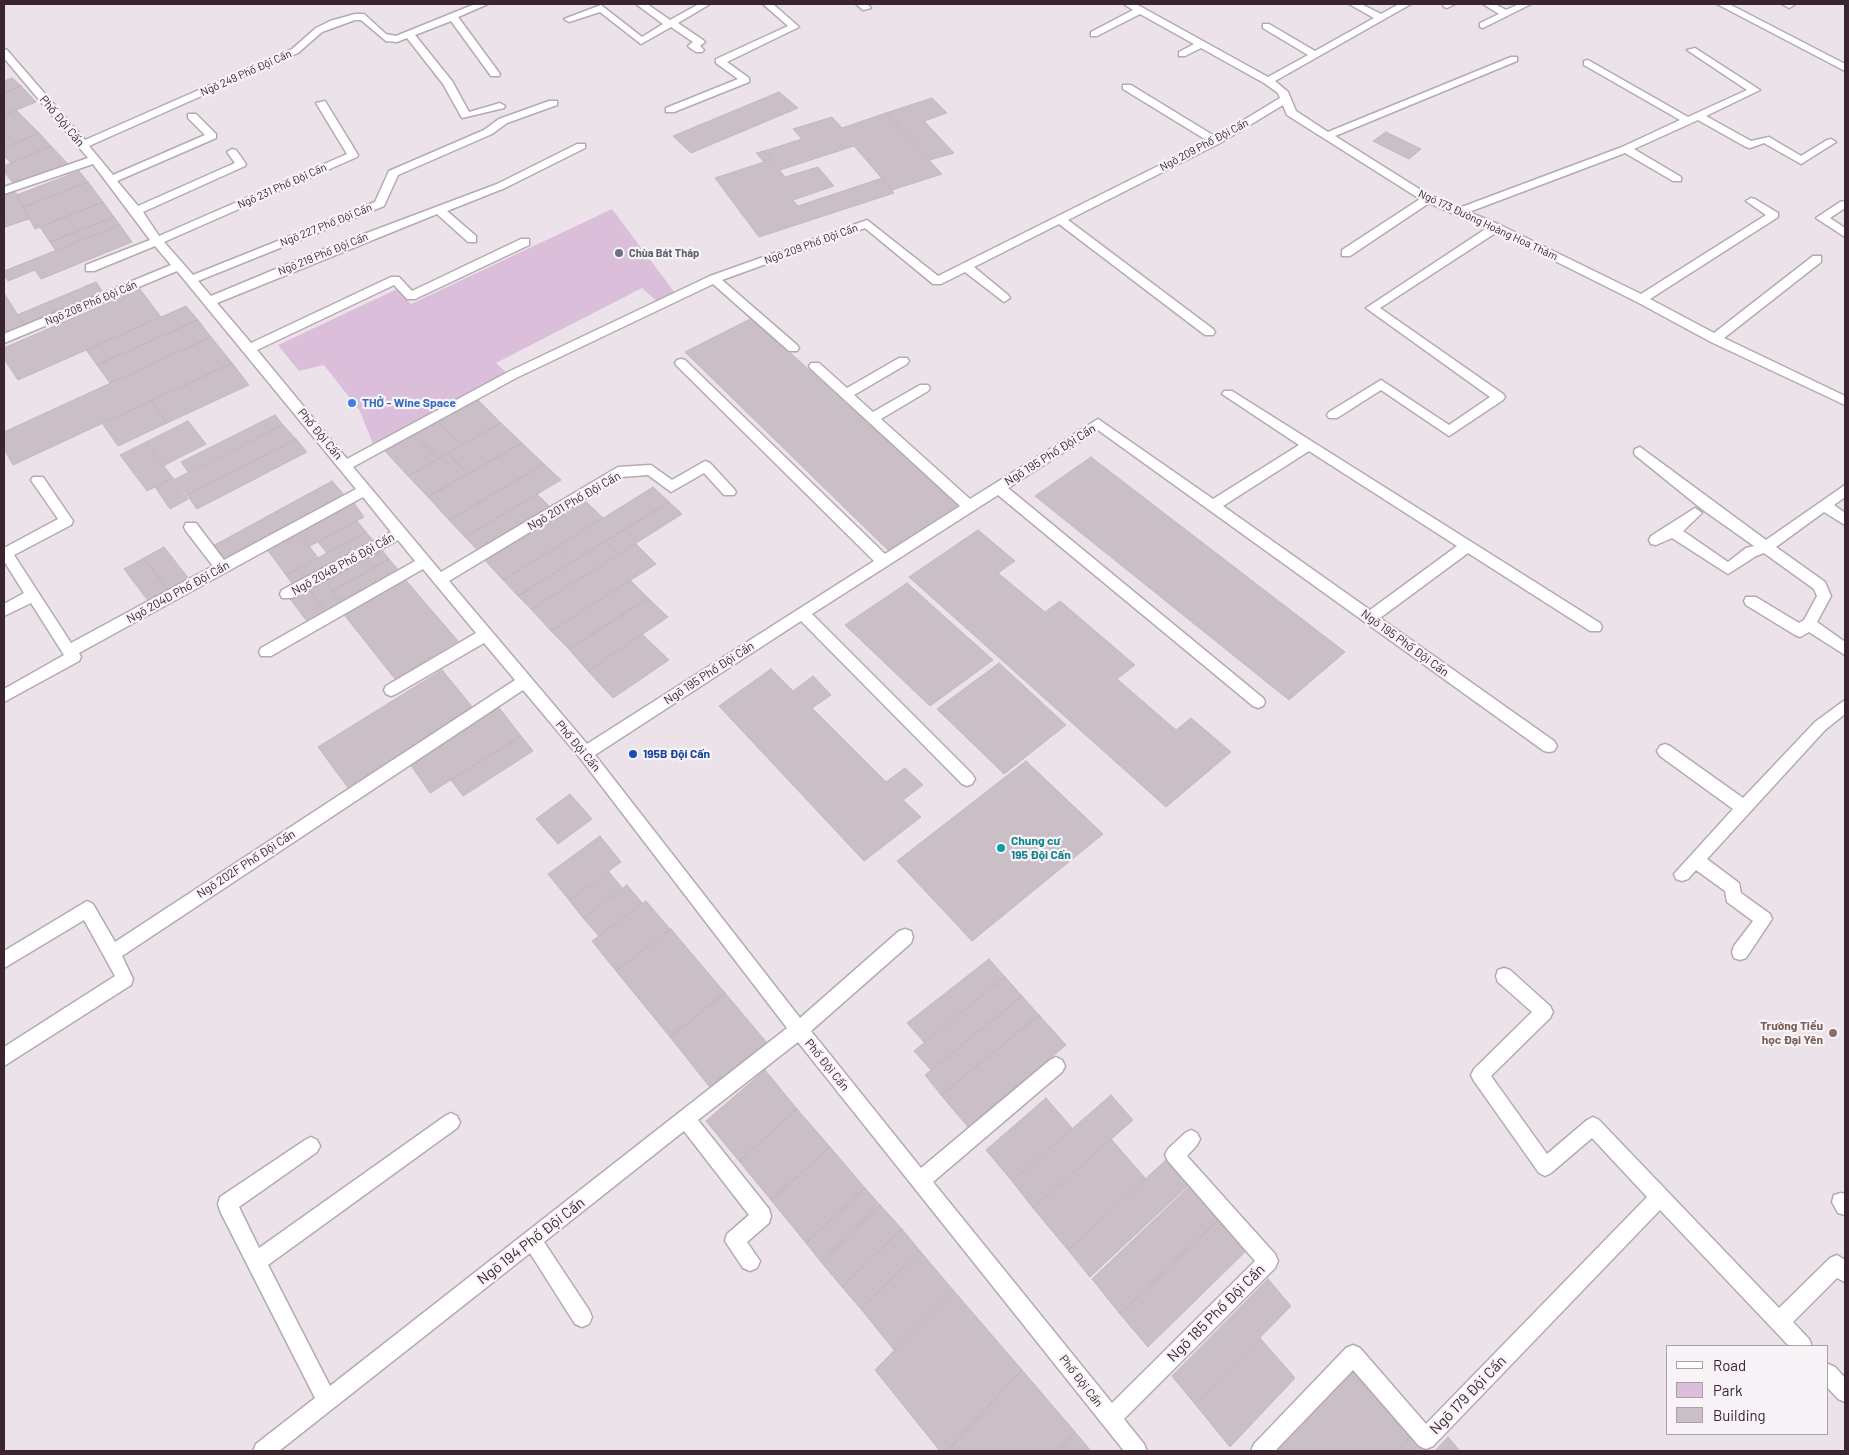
<!DOCTYPE html>
<meta charset="utf-8">
<style>
body{margin:0}
#map{position:relative;width:1849px;height:1455px;overflow:hidden;background:#ebe3e9;font-family:Barlow,sans-serif}
canvas{display:block}
.frame{position:absolute;inset:0;border:5px solid #3a2430;pointer-events:none}
.legend{position:absolute;left:1666px;top:1345px;width:162px;height:90px;box-sizing:border-box;background:#f8f3f7;border:1px solid #aca0a7;margin:0;padding:6px 9px;list-style:none;font-size:15px;color:#3a2430}
.legend li{display:flex;align-items:center;gap:10px;height:25px}
.legend b{width:25px;border:1px solid #aca0a7}
</style>
<div id="map">
<canvas width="1849" height="1455"></canvas>
<div class="frame"></div>
<ul class="legend">
<li><b style="height:6px;background:#fff"></b>Road</li>
<li><b style="height:14px;background:#dabeda"></b>Park</li>
<li><b style="height:14px;background:#cbbfc7"></b>Building</li>
</ul>
</div>
<script>
const g = document.querySelector('canvas').getContext('2d');
g.lineJoin = 'round';
function fill(path, color) {
  g.fillStyle = color;
  g.fill(path, 'evenodd');
}
function poly(rows) {
  const path = new Path2D();
  for (const r of rows) {
    path.moveTo(r[0], r[1]);
    for (let i = 2; i < r.length; i += 2) path.lineTo(r[i], r[i + 1]);
  }
  return path;
}
function trace(path, color, width, dash) {
  g.strokeStyle = color;
  g.lineWidth = width;
  g.lineCap = dash ? 'butt' : 'round';
  g.setLineDash(dash || []);
  g.stroke(path);
}
function write(font, color, halo, rows, align = 'center') {
  g.font = font + ' Barlow,sans-serif';
  g.lineWidth = 4.5;
  g.setLineDash([]);
  g.textBaseline = 'middle';
  g.strokeStyle = halo;
  g.fillStyle = color;
  for (const [text, x, y, turn = 0] of rows) {
    g.save();
    g.translate(x, y);
    g.rotate((+turn || 0) * Math.PI / 180);
    g.textAlign = isNaN(turn) ? turn : align;
    if (halo) g.strokeText(text, 0, 0);
    g.fillText(text, 0, 0);
    g.restore();
  }
}
fill(poly([
 [612,209,675,293,658,302,642,288,496,363,508,374,373,444,360,411,324,365,299,371,278,345,397,289,411,304]
]), '#dabeda');
const building = poly([
 [12,78,21,86,4,93,4,81,12,78],
 [21,86,36,102,4,115,4,93,21,86],
 [779,92,798,108,691,153,673,136,779,92],
 [932,98,947,113,924,121,954,153,930,160,886,113,932,98],
 [16,110,39,133,4,148,4,115,16,110],
 [886,113,942,174,892,190,854,146,780,170,764,151,802,139,793,129,832,117,842,128,886,113],
 [1386,132,1421,149,1409,159,1373,141,1386,132],
 [39,133,51,146,11,163,4,156,4,148,39,133],
 [51,146,68,164,30,180,28,178,14,184,4,172,4,166,51,146],
 [764,151,785,177,818,167,834,186,793,200,798,206,882,178,894,193,759,237,715,178,764,162,756,153,764,151],
 [79,171,88,182,23,207,17,195,79,171],
 [88,182,103,202,35,229,23,207,88,182],
 [15,191,29,219,5,227,4,195,15,191],
 [103,202,114,217,50,242,40,227,103,202],
 [114,217,120,225,56,251,50,242,114,217],
 [120,225,132,242,41,279,35,270,8,281,4,275,4,271,120,225],
 [96,282,103,292,24,325,17,315,96,282],
 [140,289,161,317,18,380,4,359,4,348,140,289],
 [4,293,24,325,7,333,4,327,4,293],
 [186,306,198,320,97,365,86,350,186,306],
 [752,318,961,508,890,552,685,352,752,318],
 [198,320,211,337,110,383,97,365,198,320],
 [211,337,232,363,13,465,4,449,4,432,211,337],
 [232,363,249,385,167,423,151,401,232,363],
 [476,398,501,423,461,445,437,420,476,398],
 [151,401,167,423,118,446,102,423,151,401],
 [275,415,283,425,189,473,181,462,275,415],
 [437,420,461,445,438,459,413,433,437,420],
 [188,421,206,444,163,466,146,442,188,421],
 [501,423,522,443,468,474,448,453,501,423],
 [283,425,296,439,187,495,175,479,283,425],
 [413,433,438,459,408,476,383,449,413,433],
 [296,439,307,452,197,509,187,495,296,439],
 [146,442,173,478,147,491,120,455,146,442],
 [522,443,544,464,449,520,428,497,522,443],
 [448,453,468,474,428,497,408,476,448,453],
 [1091,457,1345,652,1289,700,1035,496,1091,457],
 [544,464,561,480,465,537,449,520,544,464],
 [173,478,188,499,170,509,155,487,173,478],
 [332,481,345,496,224,563,211,547,332,481],
 [653,487,669,502,572,562,557,547,653,487],
 [537,494,553,510,480,553,465,537,537,494],
 [581,497,603,518,503,580,482,557,581,497],
 [353,502,364,517,310,546,298,531,353,502],
 [669,502,682,514,619,554,606,541,669,502],
 [357,521,366,532,327,553,318,542,357,521],
 [978,530,1015,561,998,573,1045,612,1060,601,1135,665,1117,679,1176,730,1191,718,1231,752,1166,807,909,577,978,530],
 [298,531,318,558,286,575,266,548,298,531],
 [366,532,376,544,295,588,286,575,366,532],
 [606,541,619,554,531,609,518,596,606,541],
 [636,544,656,564,551,631,531,609,636,544],
 [379,546,389,559,332,591,322,578,379,546],
 [164,547,189,579,169,591,144,558,164,547],
 [557,547,572,562,518,596,503,580,557,547],
 [144,558,169,591,149,602,124,569,144,558],
 [389,559,400,572,343,605,332,591,389,559],
 [403,577,458,641,395,679,342,612,403,577],
 [322,578,343,605,327,614,306,586,322,578],
 [630,580,648,598,569,649,551,631,630,580],
 [907,583,993,660,930,706,845,625,907,583],
 [306,586,327,614,309,624,288,596,306,586],
 [648,598,668,617,588,671,569,649,648,598],
 [642,634,669,660,613,698,588,671,642,634],
 [999,663,1066,725,1004,774,937,709,999,663],
 [771,669,793,691,813,676,831,695,812,708,886,782,905,768,923,785,903,800,921,817,864,861,719,706,771,669],
 [442,670,474,709,349,789,318,747,442,670],
 [497,705,521,736,430,793,408,761,497,705],
 [521,736,533,751,463,796,451,780,521,736],
 [1026,761,1103,834,972,941,897,861,1026,761],
 [570,794,592,819,558,844,536,819,570,794],
 [600,836,621,862,569,900,548,874,600,836],
 [609,872,623,889,583,918,569,900,609,872],
 [627,885,642,903,599,936,583,918,627,885],
 [646,901,670,929,616,971,592,941,646,901],
 [671,929,725,993,670,1037,616,971,671,929],
 [989,959,1005,977,924,1042,907,1023,989,959],
 [1005,977,1022,996,931,1070,914,1051,1005,977],
 [725,993,768,1044,713,1091,670,1037,725,993],
 [1022,996,1039,1015,941,1095,925,1075,1022,996],
 [1039,1015,1066,1045,968,1127,941,1095,1039,1015],
 [765,1070,797,1109,739,1161,706,1121,765,1070],
 [1111,1095,1133,1120,1033,1208,1012,1181,1111,1095],
 [1046,1098,1072,1128,1012,1181,986,1150,1046,1098],
 [797,1109,830,1147,771,1200,739,1161,797,1109],
 [1111,1139,1146,1179,1068,1250,1033,1208,1111,1139],
 [830,1147,865,1188,806,1243,771,1200,830,1147],
 [1167,1159,1190,1184,1090,1277,1068,1250,1167,1159],
 [1191,1185,1220,1218,1120,1314,1092,1279,1191,1185],
 [865,1188,880,1205,821,1262,806,1243,865,1188],
 [880,1205,902,1229,842,1287,821,1262,880,1205],
 [1220,1218,1248,1249,1148,1347,1120,1314,1220,1218],
 [902,1229,920,1251,861,1309,842,1287,902,1229],
 [920,1251,953,1290,894,1350,861,1309,920,1251],
 [1268,1279,1291,1306,1195,1404,1172,1376,1268,1279],
 [953,1290,1022,1370,947,1451,940,1451,875,1370,953,1290],
 [1260,1338,1295,1378,1230,1447,1195,1404,1260,1338],
 [1022,1370,1075,1432,1058,1451,947,1451,1022,1370],
 [1352,1370,1410,1436,1397,1451,1275,1451,1352,1370],
 [1075,1432,1091,1451,1058,1451,1075,1432],
 [1410,1436,1423,1451,1397,1451,1410,1436],
 [1448,1437,1460,1451,1435,1451,1448,1437]
]);
fill(building, '#cbbfc7');
trace(building, '#c4b6c0', 1);
const minor = poly([
 [475,4,488,4,458,17,500,74,499,76,491,76,451,21,415,35,452,81,469,112,500,103,505,106,504,108,462,118,443,84,407,38,397,42,386,41,361,20,355,20,322,32,298,53,89,146,113,175,205,135,188,118,188,114,196,114,216,134,216,138,117,181,138,206,235,163,227,152,232,149,236,150,246,164,245,166,143,212,159,236,347,154,316,103,325,101,358,155,357,157,164,242,193,275,375,202,389,171,484,130,499,119,549,101,557,101,557,105,507,123,492,134,398,175,384,206,198,281,211,296,319,251,497,184,577,144,585,144,585,148,505,188,447,211,476,236,476,242,468,242,437,214,217,303,251,343,391,277,399,277,412,291,521,239,529,239,529,245,415,299,407,299,394,285,257,350,347,459,508,372,710,276,867,220,938,276,1208,141,1123,89,1123,85,1131,85,1216,137,1280,98,1278,93,1264,83,1201,48,1185,56,1179,56,1179,52,1194,44,1140,14,1097,36,1091,36,1091,32,1133,10,1124,4,1136,4,1268,77,1308,55,1263,28,1263,24,1269,24,1315,51,1374,18,1349,4,1361,4,1381,14,1399,4,1411,4,1275,81,1288,92,1296,111,1328,132,1511,57,1517,57,1517,61,1335,136,1432,197,1459,208,1622,147,1680,120,1584,65,1584,61,1588,60,1688,117,1747,90,1687,50,1695,48,1760,90,1706,116,1751,141,1769,137,1801,156,1827,140,1831,139,1836,142,1801,164,1764,143,1750,148,1746,147,1698,120,1634,149,1681,177,1681,181,1673,181,1625,153,1469,212,1500,225,1641,294,1766,215,1746,201,1751,198,1755,199,1778,213,1778,217,1650,299,1714,333,1813,256,1821,256,1821,262,1724,338,1845,396,1845,405,1711,342,1637,302,1497,232,1380,308,1503,394,1505,397,1503,400,1449,436,1381,390,1337,418,1329,418,1327,415,1329,412,1381,380,1449,425,1490,397,1366,308,1487,228,1429,203,1350,256,1342,256,1342,250,1420,199,1287,115,1283,105,1220,143,1068,220,1213,329,1215,332,1213,335,1205,335,1059,224,974,267,1008,295,1010,298,1004,302,965,272,941,284,933,284,865,228,722,280,797,345,799,348,797,351,789,351,713,284,516,378,353,467,441,572,618,467,651,465,672,480,705,461,710,463,734,489,736,492,734,495,724,495,704,473,671,492,648,475,621,477,449,581,587,744,874,561,677,366,675,363,677,360,681,359,685,360,885,554,960,506,811,369,809,366,811,363,819,363,847,388,899,358,907,358,909,361,907,364,854,395,873,412,920,385,928,385,930,388,928,391,881,419,970,499,1098,419,1213,499,1299,445,1222,394,1224,391,1232,391,1600,623,1602,627,1600,631,1590,631,1468,553,1380,618,1554,741,1557,746,1554,751,1549,752,1544,751,1098,430,1008,488,1263,698,1265,702,1263,706,1258,708,1253,706,998,495,812,614,972,774,975,779,972,784,967,786,962,784,801,621,595,755,800,1018,899,931,905,929,911,931,913,937,911,943,811,1031,921,1168,1050,1060,1056,1057,1062,1060,1065,1066,1062,1072,933,1182,1112,1403,1255,1261,1168,1161,1165,1155,1168,1149,1185,1133,1191,1130,1197,1133,1200,1139,1197,1145,1187,1156,1275,1254,1278,1261,1275,1268,1124,1419,1144,1444,1147,1451,1124,1451,798,1042,698,1120,769,1209,771,1216,769,1223,747,1242,760,1261,757,1268,750,1271,743,1268,725,1241,727,1234,749,1215,684,1131,544,1242,589,1310,592,1317,589,1324,582,1327,575,1324,530,1253,279,1451,253,1451,256,1444,315,1398,220,1211,218,1204,220,1197,305,1140,311,1137,317,1140,320,1146,317,1152,239,1207,259,1248,445,1116,451,1113,457,1116,460,1122,457,1128,268,1265,330,1386,787,1028,580,758,523,690,122,956,133,979,131,985,4,1066,4,1047,115,976,84,920,4,968,4,951,87,901,93,904,115,942,515,680,484,643,396,694,391,696,386,694,384,690,386,686,476,633,423,569,271,656,261,656,259,652,261,648,415,561,398,540,292,598,282,598,280,594,282,590,391,532,363,497,79,653,81,657,79,661,4,702,4,689,64,655,31,603,4,616,4,604,24,593,4,561,4,548,58,519,33,483,31,480,33,477,43,477,73,521,71,525,14,555,71,643,213,566,186,531,184,527,186,523,196,523,224,560,356,489,177,271,4,343,4,334,171,265,155,246,94,271,86,271,86,265,150,240,93,164,4,194,4,187,88,158,4,58,4,49,7,50,85,140,292,49,316,28,330,21,355,14,364,14,386,34,396,36,475,4],
 [1309,451,1457,546,1370,610,1223,506,1309,451],
 [636,4,647,4,670,20,699,4,710,4,678,23,703,40,705,42,700,46,704,50,702,52,696,52,690,48,688,46,693,42,671,27,641,44,600,12,569,22,564,19,601,5,642,37,663,24,636,4],
 [763,4,773,4,799,27,727,62,749,78,749,82,674,112,666,112,666,108,738,79,716,63,716,59,788,26,763,4],
 [856,4,867,4,871,8,863,10,856,4],
 [1443,4,1455,4,1447,8,1444,7,1443,4],
 [1483,4,1495,4,1506,10,1519,4,1531,4,1483,28,1480,27,1480,23,1499,14,1483,4],
 [1717,4,1729,4,1845,64,1845,71,1717,4],
 [1782,4,1793,4,1794,5,1789,8,1782,4],
 [1845,201,1845,208,1830,218,1845,228,1845,237,1816,218,1840,202,1845,201],
 [1640,447,1766,540,1845,485,1845,497,1834,505,1845,513,1845,525,1824,512,1776,547,1825,582,1831,596,1817,622,1845,642,1845,655,1809,632,1800,637,1795,635,1746,605,1744,601,1746,597,1756,597,1799,623,1804,620,1817,596,1814,589,1764,553,1756,556,1728,574,1672,538,1656,545,1651,544,1649,540,1651,536,1695,508,1702,513,1683,531,1728,562,1746,548,1754,546,1703,510,1635,455,1634,452,1635,449,1640,447],
 [1845,700,1845,714,1825,730,1707,859,1739,883,1741,893,1770,914,1772,919,1746,958,1740,960,1734,958,1732,952,1734,946,1753,921,1727,902,1725,891,1696,870,1688,879,1682,881,1676,879,1674,874,1733,809,1660,756,1657,751,1660,746,1665,744,1670,746,1743,798,1815,722,1845,700],
 [1504,968,1510,970,1550,1006,1553,1012,1550,1018,1491,1076,1547,1154,1587,1120,1593,1117,1599,1120,1779,1308,1830,1258,1837,1255,1845,1260,1845,1282,1837,1278,1793,1322,1809,1339,1812,1346,1789,1346,1660,1210,1433,1446,1426,1449,1419,1446,1353,1370,1275,1451,1251,1451,1254,1444,1346,1348,1353,1345,1360,1348,1426,1424,1647,1197,1592,1138,1551,1173,1545,1176,1539,1173,1474,1081,1471,1075,1474,1069,1532,1012,1498,982,1496,976,1498,970,1504,968],
 [1841,1193,1845,1194,1845,1215,1838,1213,1832,1202,1834,1195,1841,1193],
 [1828,1364,1835,1367,1845,1378,1845,1402,1838,1399,1828,1388,1828,1364]
]);
trace(minor, '#b6aab2', 3);
fill(minor, '#fff');
for (const [x, y, r, color] of [
 [619,253,5,"#6b7280"],
 [352,403,5,"#3f7fe0"],
 [633,754,5,"#1a4fb4"],
 [1001,848,5,"#0f9aa8"],
 [1833,1033,5,"#8d6e63"]
]) {
  const dot = new Path2D();
  dot.arc(x, y, r, 0, 2 * Math.PI);
  g.fillStyle = color;
  g.fill(dot);
  trace(dot, '#f8f3f7', 2);
}
write('11px', '#3a2430', '#f8f3f7', [
 ["Ngõ 249 Phố Đội Cấn",246,73,-24],
 ["Ngõ 209 Phố Đội Cấn",1204,145,-28],
 ["Ngõ 231 Phố Đội Cấn",282,186,-24],
 ["Ngõ 227 Phố Đội Cấn",326,225,-22],
 ["Ngõ 173 Đường Hoàng Hoa Thám",1488,225,25],
 ["Ngõ 209 Phố Đội Cấn",811,244,-20],
 ["Ngõ 219 Phố Đội Cấn",323,254,-22],
 ["Ngõ 208 Phố Đội Cấn",91,303,-23]
]);
write('bold 11px', '#5b616d', '#f8f3f7', [
 ["Chùa Bát Tháp",629,253]
], 'left');
write('12px', '#3a2430', '#f8f3f7', [
 ["Phố Đội Cấn",62,121,50],
 ["Phố Đội Cấn",320,434,50],
 ["Ngõ 195 Phố Đội Cấn",1050,455,-32],
 ["Ngõ 201 Phố Đội Cấn",574,501,-30],
 ["Ngõ 204B Phố Đội Cấn",343,564,-29],
 ["Ngõ 204D Phố Đội Cấn",178,592,-29],
 ["Ngõ 195 Phố Đội Cấn",1405,643,36],
 ["Ngõ 195 Phố Đội Cấn",709,673,-33],
 ["Phố Đội Cấn",578,746,50],
 ["Ngõ 202F Phố Đội Cấn",246,864,-33],
 ["Phố Đội Cấn",827,1065,51],
 ["Phố Đội Cấn",1081,1381,52]
]);
write('bold 12px', '#366cbe', '#f8f3f7', [
 ["THỞ - Wine Space",362,403]
], 'left');
write('bold 12px', '#164399', '#f8f3f7', [
 ["195B Đội Cấn",643,754]
], 'left');
write('bold 12px', '#0d838f', '#f8f3f7', [
 ["Chung cư",1011,841],
 ["195 Đội Cấn",1011,855]
], 'left');
write('bold 12px', '#785e54', '#f8f3f7', [
 ["Trường Tiểu",1823,1026],
 ["học Đại Yên",1823,1040]
], 'right');
write('15px', '#3a2430', '#f8f3f7', [
 ["Ngõ 194 Phố Đội Cấn",531,1241,-38],
 ["Ngõ 185 Phố Đội Cấn",1216,1313,-45],
 ["Ngõ 179 Đội Cấn",1468,1395,-46]
]);
</script>
